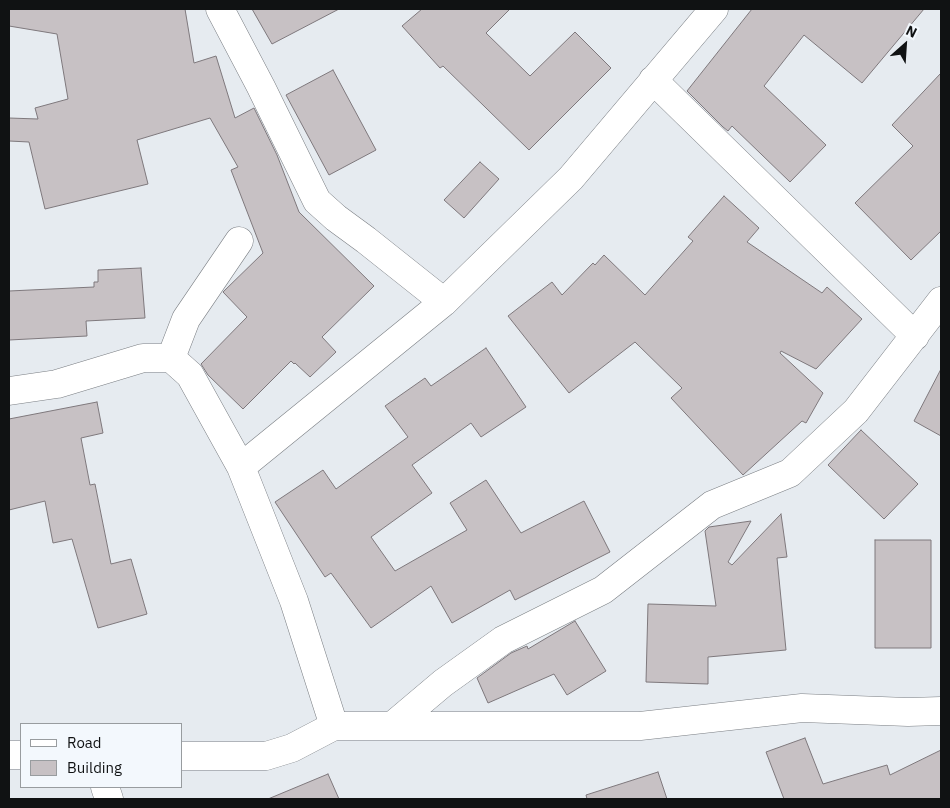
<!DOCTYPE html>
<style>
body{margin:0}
#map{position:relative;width:950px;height:808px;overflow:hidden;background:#e6ebf0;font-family:"IBM Plex Sans",sans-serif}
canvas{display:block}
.frame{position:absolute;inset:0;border:10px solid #101213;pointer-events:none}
.legend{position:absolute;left:20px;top:723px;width:162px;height:65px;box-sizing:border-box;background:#f3f8fd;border:1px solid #989c9f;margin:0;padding:6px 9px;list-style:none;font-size:15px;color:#101213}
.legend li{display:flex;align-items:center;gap:10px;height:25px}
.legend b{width:25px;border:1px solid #989c9f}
.north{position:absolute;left:880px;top:20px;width:50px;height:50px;-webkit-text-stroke:4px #f3f8fd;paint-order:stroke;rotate:26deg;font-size:14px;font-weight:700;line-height:20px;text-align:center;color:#101213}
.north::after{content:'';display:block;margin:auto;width:18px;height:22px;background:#101213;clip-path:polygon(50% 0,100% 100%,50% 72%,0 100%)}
</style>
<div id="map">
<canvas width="950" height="808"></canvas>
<div class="frame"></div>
<ul class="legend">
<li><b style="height:6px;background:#fff"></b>Road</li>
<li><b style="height:14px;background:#c7c1c4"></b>Building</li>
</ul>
<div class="north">N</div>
</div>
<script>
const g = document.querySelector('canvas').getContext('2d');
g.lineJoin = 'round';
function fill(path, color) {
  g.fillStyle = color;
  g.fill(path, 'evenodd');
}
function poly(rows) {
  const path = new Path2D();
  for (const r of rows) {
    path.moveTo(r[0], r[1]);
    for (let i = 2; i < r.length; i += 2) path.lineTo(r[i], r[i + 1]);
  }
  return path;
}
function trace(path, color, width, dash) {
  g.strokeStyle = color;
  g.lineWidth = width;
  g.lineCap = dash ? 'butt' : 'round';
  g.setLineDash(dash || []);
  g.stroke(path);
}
const building = poly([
 [9,9,185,9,194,63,216,56,235,118,254,108,277,155,299,212,374,286,322,337,336,352,310,377,295,363,294,364,291,361,243,409,208,375,201,364,247,317,223,292,263,253,231,170,238,167,210,118,137,140,148,184,45,209,29,142,9,141,9,118,38,119,35,108,68,99,57,34,9,26,9,9],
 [252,9,339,9,272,44,252,9],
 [422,9,510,9,486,33,530,76,575,32,611,68,529,150,443,66,440,68,402,26,422,9],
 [752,9,924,9,862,83,804,35,764,86,826,145,790,182,732,126,728,131,723,127,687,91,752,9],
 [333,70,376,150,329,175,286,95,333,70],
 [941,73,941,231,911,260,855,203,913,146,892,125,941,73],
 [480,162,499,179,464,218,444,200,480,162],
 [724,196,759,228,747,242,822,293,827,287,862,319,816,369,781,351,780,353,823,393,806,423,802,421,743,475,671,398,682,388,635,342,569,393,508,316,552,282,562,295,593,263,595,265,604,255,645,295,693,241,688,237,724,196],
 [141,268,145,318,86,321,87,336,9,340,9,291,94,287,94,282,98,282,98,270,141,268],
 [486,348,526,407,481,437,471,423,412,465,432,493,371,537,395,571,467,530,450,503,486,480,521,533,584,501,610,552,515,600,510,590,452,623,431,586,371,628,331,573,325,577,275,502,323,470,336,489,408,437,385,406,425,378,431,386,486,348],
 [941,369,941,436,914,421,941,369],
 [97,402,103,433,81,438,90,485,95,484,111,564,131,559,147,614,98,628,72,539,53,543,45,501,9,510,9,419,97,402],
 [861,430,918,484,884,519,828,465,861,430],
 [781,514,787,557,777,558,786,650,708,657,708,684,646,682,648,604,716,606,705,531,709,527,751,521,728,562,732,565,781,514],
 [875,540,931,540,931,648,875,648,875,540],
 [575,621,606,671,567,695,554,674,488,703,477,678,511,653,527,646,528,649,575,621],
 [805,738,823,784,887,765,890,775,941,750,941,799,784,799,766,752,805,738],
 [658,772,667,799,587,799,586,795,658,772],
 [328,774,339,799,268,799,328,774]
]);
fill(building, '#c7c1c4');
trace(building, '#7e787c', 1);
const minor = poly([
 [220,9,261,87,317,201,336,218,366,240,444,302],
 [653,80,915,336],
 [171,358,186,319,239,241],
 [9,391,57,384,143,358,171,358,190,375,241,467,294,601,334,726],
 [241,467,444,302,571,178,714,9],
 [392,726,443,683,503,640,603,590,712,505,790,473,856,411,941,301],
 [9,755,21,755],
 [181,756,266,756,292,748,334,726,640,726,802,708,908,712,941,711],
 [105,787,109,799]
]);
trace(minor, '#7a7e83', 29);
trace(minor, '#fff', 28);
</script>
